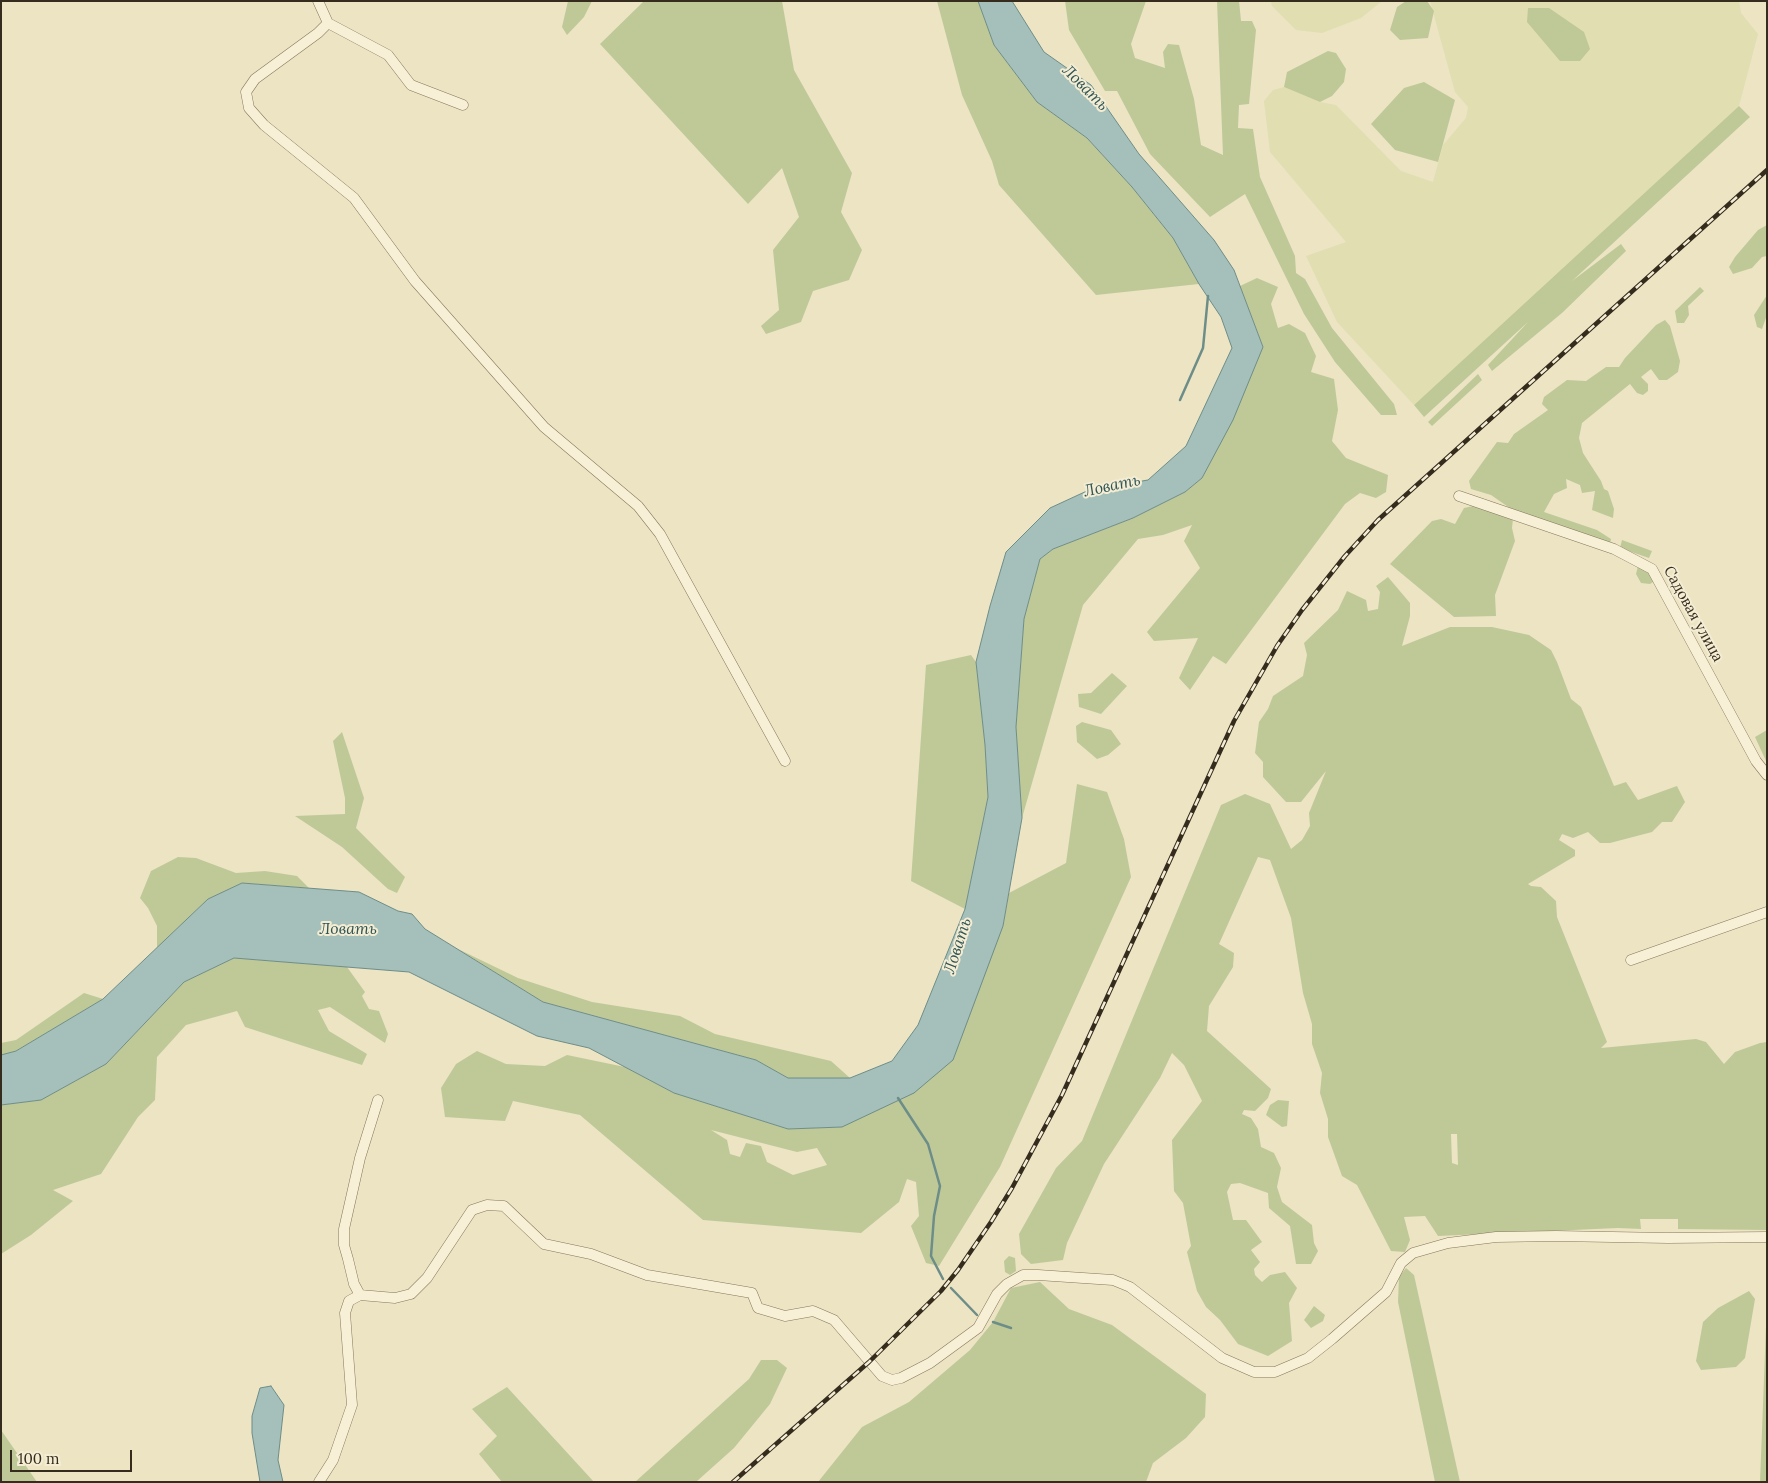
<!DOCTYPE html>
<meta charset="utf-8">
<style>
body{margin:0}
#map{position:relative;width:1768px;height:1483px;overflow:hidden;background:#ece4c3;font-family:Lora,serif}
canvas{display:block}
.frame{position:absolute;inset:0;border:2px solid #362c1e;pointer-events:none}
.scale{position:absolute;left:10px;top:1450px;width:122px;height:22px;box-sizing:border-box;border:2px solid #362c1e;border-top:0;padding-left:6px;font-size:15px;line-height:18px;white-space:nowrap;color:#362c1e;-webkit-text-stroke:4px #f4edd3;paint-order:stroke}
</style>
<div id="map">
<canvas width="1768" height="1483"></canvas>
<div class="frame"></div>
<div class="scale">100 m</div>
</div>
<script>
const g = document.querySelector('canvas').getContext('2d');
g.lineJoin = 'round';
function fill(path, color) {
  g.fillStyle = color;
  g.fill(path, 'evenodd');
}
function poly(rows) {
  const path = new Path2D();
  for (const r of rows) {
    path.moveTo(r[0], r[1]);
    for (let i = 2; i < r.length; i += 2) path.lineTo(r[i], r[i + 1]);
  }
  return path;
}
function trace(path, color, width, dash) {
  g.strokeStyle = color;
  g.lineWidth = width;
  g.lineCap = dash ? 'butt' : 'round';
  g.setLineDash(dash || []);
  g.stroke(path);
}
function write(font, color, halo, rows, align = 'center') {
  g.font = font + ' Lora,serif';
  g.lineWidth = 4;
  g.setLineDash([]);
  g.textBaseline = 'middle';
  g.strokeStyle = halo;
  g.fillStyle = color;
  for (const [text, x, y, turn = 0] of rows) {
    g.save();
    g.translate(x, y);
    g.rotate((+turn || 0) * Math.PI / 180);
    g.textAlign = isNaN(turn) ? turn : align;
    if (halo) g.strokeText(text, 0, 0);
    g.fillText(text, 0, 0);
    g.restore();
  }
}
fill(poly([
 [1271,1,1382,1,1361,18,1322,33,1296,30,1272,6],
 [1430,1,1739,1,1741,13,1758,34,1739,106,1414,405,1337,322,1306,256,1346,242,1270,152,1264,101,1273,90,1284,87,1320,102,1336,105,1401,171,1433,182,1443,145,1466,118,1468,107,1455,92]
]), '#e1deb1');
fill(poly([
 [568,1,592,1,584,17,567,35,562,27],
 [644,1,782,1,794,70,852,173,841,212,862,250,849,280,813,291,801,322,766,334,761,326,779,310,773,250,799,217,782,168,748,204,600,44],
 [937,1,978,1,994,45,1037,102,1087,138,1132,187,1173,238,1199,284,1096,295,999,185,992,161,962,95],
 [1065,1,1146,1,1131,44,1135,58,1165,68,1163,52,1168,44,1179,45,1194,99,1201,145,1223,155,1217,1,1239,1,1241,21,1252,21,1256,30,1249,104,1239,105,1238,128,1253,129,1260,177,1295,256,1296,273,1305,279,1332,328,1394,404,1397,415,1381,415,1335,362,1304,314,1245,194,1210,217,1150,154,1117,91,1105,91,1069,30],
 [1406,1,1427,1,1434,11,1428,38,1400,40,1390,30,1397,7],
 [1528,8,1549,8,1584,32,1590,49,1580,61,1560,61,1527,22],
 [1328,51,1336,53,1346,69,1344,82,1332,96,1320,102,1284,87,1287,72],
 [1424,82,1455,100,1438,162,1395,150,1371,124,1404,88],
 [1739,106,1750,117,1572,281,1621,244,1626,251,1562,313,1492,371,1488,365,1528,322,1424,417,1414,405],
 [1767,225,1767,256,1762,257,1752,268,1733,274,1729,267,1735,257,1758,230],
 [1257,278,1278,287,1271,304,1278,328,1289,324,1305,333,1316,356,1311,372,1334,379,1338,410,1332,441,1346,458,1388,475,1386,492,1376,498,1360,493,1345,504,1226,664,1213,656,1190,690,1179,678,1198,638,1154,641,1147,632,1200,568,1184,541,1192,525,1163,535,1138,539,1083,605,1022,818,1016,727,1024,619,1040,559,1053,549,1133,518,1185,492,1202,478,1263,347,1240,286],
 [1700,287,1704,291,1688,306,1689,315,1684,323,1677,323,1675,311],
 [1767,295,1767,315,1762,329,1757,327,1754,315],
 [1665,320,1670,326,1680,361,1678,372,1667,380,1659,380,1651,369,1641,377,1648,384,1648,391,1643,395,1637,393,1630,384,1582,423,1579,438,1583,453,1601,481,1604,489,1608,491,1614,509,1613,518,1592,510,1595,491,1582,493,1580,485,1566,479,1567,488,1554,494,1544,512,1597,530,1611,539,1610,545,1517,513,1491,495,1471,489,1469,481,1497,442,1508,443,1514,434,1548,410,1542,404,1544,397,1567,380,1586,381,1606,367,1619,367,1625,358,1656,325],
 [1478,374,1482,380,1432,426,1428,422],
 [1473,506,1513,519,1512,528,1515,541,1495,595,1496,616,1454,617,1390,564,1432,521,1441,519,1455,524,1464,508],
 [1622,540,1652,551,1649,558,1620,548],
 [1652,565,1656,580,1650,584,1641,583,1636,574,1638,566],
 [1388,577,1410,603,1410,616,1402,646,1450,627,1492,627,1529,635,1551,650,1557,662,1571,699,1581,707,1614,786,1626,782,1638,800,1677,786,1685,802,1672,822,1662,822,1652,832,1610,843,1600,843,1588,832,1573,838,1562,834,1559,840,1575,850,1575,856,1528,884,1531,886,1541,887,1556,901,1557,917,1607,1042,1601,1048,1696,1039,1706,1042,1724,1064,1735,1052,1760,1043,1767,1042,1767,1230,1678,1229,1678,1219,1640,1219,1641,1229,1618,1228,1438,1236,1425,1216,1404,1217,1410,1240,1405,1252,1391,1251,1357,1185,1342,1176,1328,1137,1328,1119,1320,1093,1322,1073,1312,1044,1312,1024,1303,993,1291,918,1270,860,1258,857,1219,944,1234,953,1233,967,1209,1006,1207,1031,1271,1089,1268,1098,1255,1111,1244,1110,1242,1114,1251,1118,1258,1129,1261,1147,1274,1153,1281,1168,1277,1187,1282,1202,1312,1225,1314,1243,1318,1251,1311,1264,1296,1264,1290,1226,1269,1208,1268,1193,1240,1183,1231,1184,1227,1192,1233,1220,1246,1220,1262,1242,1251,1250,1260,1262,1254,1269,1255,1275,1262,1282,1270,1275,1285,1272,1297,1288,1289,1303,1292,1341,1268,1356,1238,1344,1220,1320,1206,1307,1197,1291,1187,1252,1191,1246,1183,1203,1174,1191,1172,1140,1202,1101,1184,1065,1172,1053,1160,1078,1104,1164,1067,1243,1063,1260,1031,1264,1021,1254,1019,1234,1056,1168,1082,1141,1221,805,1245,794,1270,804,1291,849,1302,840,1310,826,1309,813,1326,771,1301,802,1286,802,1263,777,1263,762,1255,753,1259,722,1268,709,1273,696,1303,676,1307,655,1304,643,1338,610,1347,591,1366,600,1368,611,1378,609,1380,592,1376,586],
 [1451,1134,1457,1134,1458,1165,1452,1163],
 [971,655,976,662,985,745,988,797,965,909,911,881,926,665],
 [1112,673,1127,686,1101,714,1079,707,1078,694,1091,693],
 [1082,722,1111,730,1121,744,1108,755,1097,759,1077,742,1076,726],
 [1767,730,1767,763,1755,737],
 [342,732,364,798,356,828,405,877,397,893,388,889,342,847,295,816,345,814,345,798,333,741],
 [1077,784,1107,792,1124,839,1131,877,1000,1167,939,1266,926,1263,911,1226,919,1216,916,1182,907,1179,899,1202,861,1233,703,1220,580,1115,513,1101,505,1121,445,1117,441,1088,456,1064,477,1051,506,1064,545,1066,567,1055,625,1067,674,1093,788,1129,842,1127,1003,926,1009,893,1066,863],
 [711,1130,797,1152,817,1148,827,1165,793,1175,767,1162,761,1146,746,1143,740,1157,730,1154,727,1140],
 [178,857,196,858,236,873,265,871,297,876,309,888,242,883,208,899,157,948,157,926,148,908,140,898,151,871],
 [458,949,518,978,592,1002,680,1016,715,1034,831,1061,850,1078,788,1078,756,1060,543,1002],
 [234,958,347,967,365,992,362,996,369,1009,379,1011,388,1034,385,1043,330,1007,318,1010,329,1031,367,1054,362,1065,245,1027,237,1011,186,1025,157,1057,155,1100,138,1117,101,1174,53,1190,73,1201,31,1235,1,1254,1,1105,41,1100,106,1064,184,982],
 [84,993,103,999,16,1051,1,1055,1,1043,16,1040],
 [1278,1100,1289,1101,1287,1126,1282,1127,1266,1115,1270,1105],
 [1009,1256,1015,1258,1016,1271,1010,1275,1005,1272,1004,1261],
 [1406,1268,1414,1275,1460,1482,1435,1482,1398,1302,1399,1277],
 [1040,1282,1069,1309,1112,1325,1206,1394,1205,1417,1186,1438,1153,1463,1146,1482,818,1482,862,1427,909,1402,970,1350,993,1322,1011,1288],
 [1749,1291,1755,1299,1745,1358,1736,1367,1701,1370,1696,1361,1703,1322,1718,1308],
 [1767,1301,1767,1482,1760,1482],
 [1314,1306,1325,1315,1323,1321,1311,1328,1304,1320],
 [761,1360,777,1360,787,1368,770,1404,734,1448,696,1482,635,1482,749,1379],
 [507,1387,594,1482,502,1482,479,1454,497,1436,472,1409],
 [1,1430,37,1482,1,1482]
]), '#bfc998');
const water = poly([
 [978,1,1012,1,1044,52,1091,85,1139,154,1214,240,1234,270,1263,347,1233,420,1202,478,1185,492,1133,518,1053,549,1040,559,1024,619,1016,727,1022,818,1003,926,953,1060,914,1093,842,1127,788,1129,674,1093,589,1048,537,1036,409,972,234,958,184,982,106,1064,41,1100,1,1105,1,1055,16,1051,103,999,208,899,242,883,359,892,398,911,412,914,425,929,543,1002,756,1060,788,1078,850,1078,892,1061,918,1025,965,909,988,797,985,745,976,662,990,606,1006,552,1050,508,1089,490,1148,480,1186,446,1232,348,1221,317,1199,284,1173,238,1132,187,1087,138,1037,102,994,45,978,1],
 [271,1386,284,1405,278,1460,283,1482,260,1482,252,1433,252,1416,260,1388,271,1386]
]);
fill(water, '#a5bfba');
trace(water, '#6d8d88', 1);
trace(poly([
 [1180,400,1203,348,1208,296],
 [898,1098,928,1144,940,1186,934,1216,931,1256,943,1279],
 [951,1288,977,1315],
 [993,1322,1011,1328]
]), '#6d8d88', 2.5);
const minor = poly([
 [318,1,328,23],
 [328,23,318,33,255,79,246,92,249,108,264,125,354,198,415,281,544,427,638,506,660,534,785,761],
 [328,23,388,55,411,85,463,105],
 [1459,496,1614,549,1652,569,1756,761,1767,775],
 [1631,960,1767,912],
 [360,1295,395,1298,411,1294,427,1278,472,1210,487,1205,504,1206,544,1244,591,1254,647,1275,752,1293,758,1308,785,1316,813,1311,834,1320,882,1376,892,1380,901,1378,930,1363,978,1328,997,1294,1007,1284,1023,1275,1038,1275,1113,1280,1130,1287,1222,1358,1254,1372,1275,1372,1308,1358,1332,1339,1386,1292,1401,1263,1413,1253,1448,1243,1496,1237,1556,1236,1668,1238,1767,1237],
 [319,1482,333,1460,352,1405,345,1313,349,1301,360,1295,354,1284,348,1259,344,1245,344,1229,360,1158,378,1100]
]);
trace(minor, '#85765b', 11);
trace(minor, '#f7f0d6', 10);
const rail = poly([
 [733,1482,869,1362,941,1291,958,1270,991,1222,1012,1188,1062,1095,1234,721,1277,646,1302,610,1345,556,1378,520,1767,170]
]);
trace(rail, '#362c1e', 4.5);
trace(rail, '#f4edd3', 2.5, [8]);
write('15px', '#362c1e', '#f4edd3', [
 ["Садовая улица",1693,614,61]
]);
write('italic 16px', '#2e5455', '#f4edd3', [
 ["Ловать",1085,88,45],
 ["Ловать",1112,486,-12],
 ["Ловать",348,929],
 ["Ловать",958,946,-72]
]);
</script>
